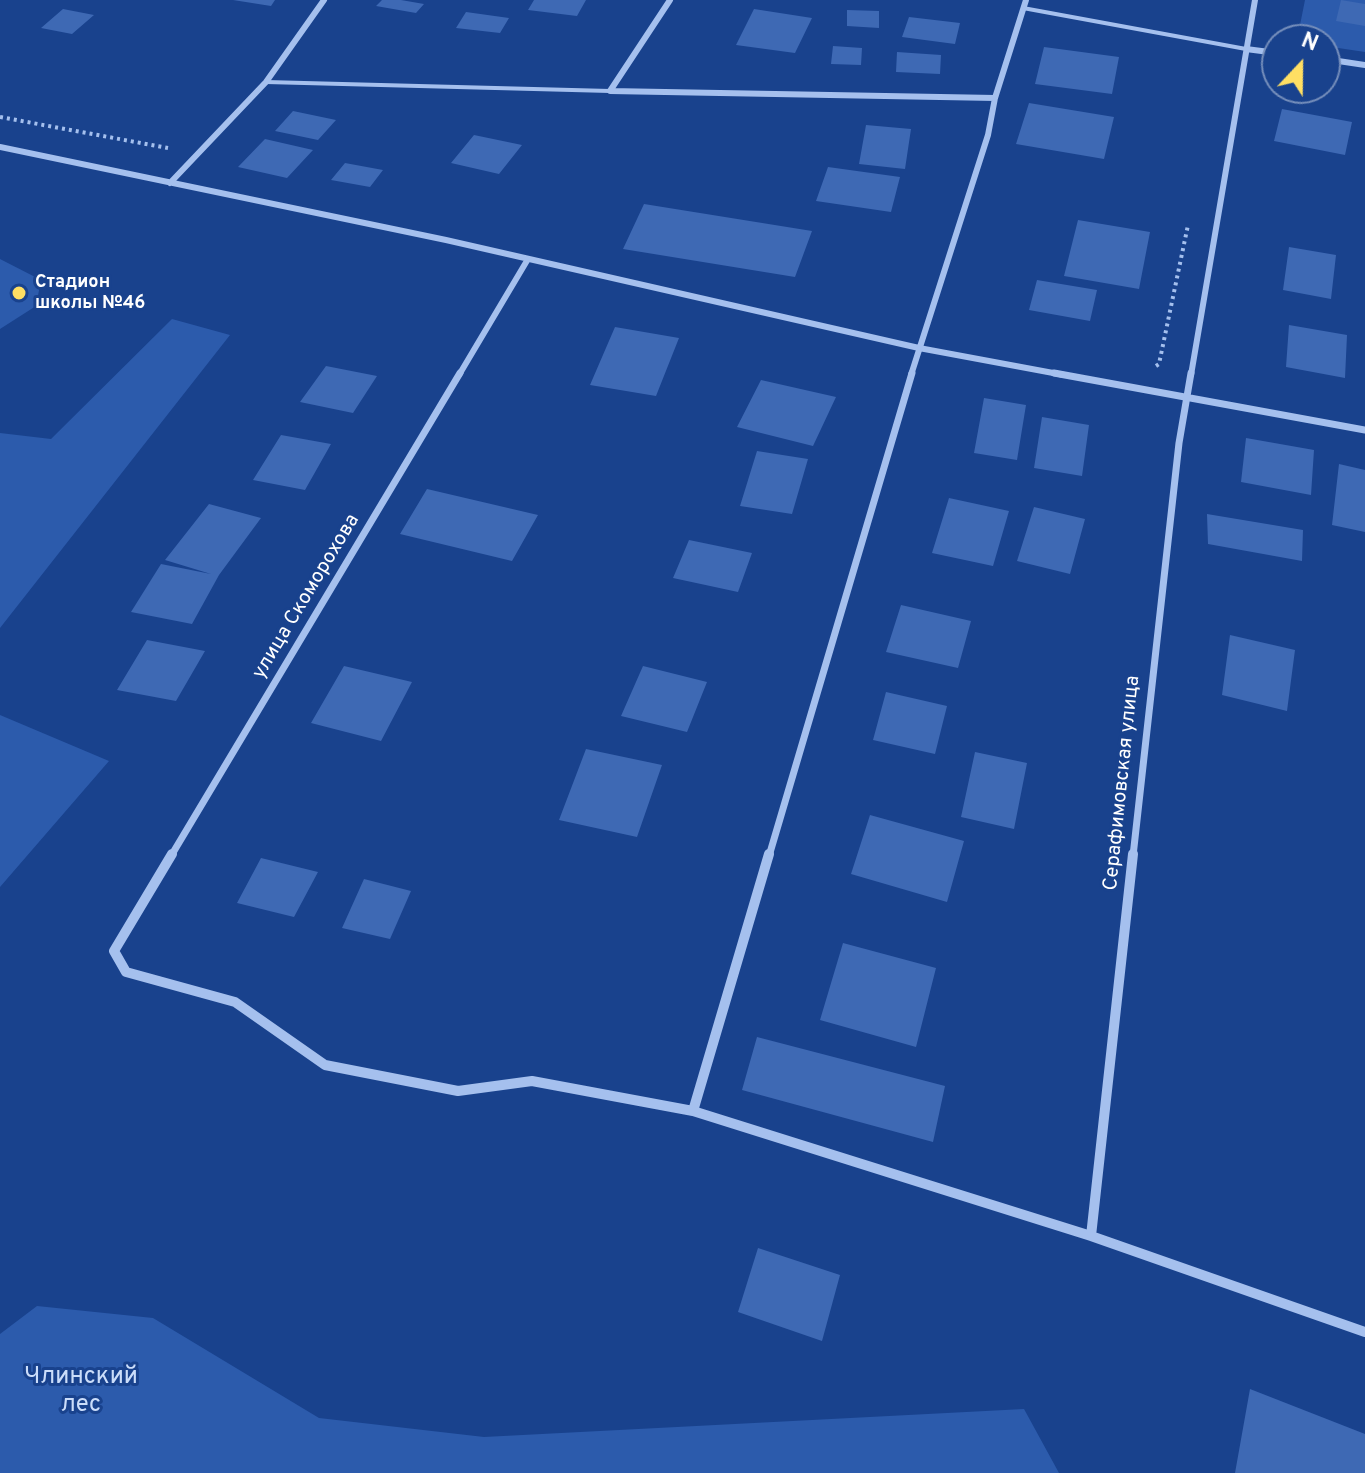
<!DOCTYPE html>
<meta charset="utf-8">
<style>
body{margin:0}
#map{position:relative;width:1365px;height:1473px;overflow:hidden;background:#19428d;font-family:Overpass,sans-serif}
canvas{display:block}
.north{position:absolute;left:1261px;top:24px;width:80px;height:80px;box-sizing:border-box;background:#19428d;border:2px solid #758ebb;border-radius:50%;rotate:22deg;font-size:22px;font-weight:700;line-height:32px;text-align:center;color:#fff}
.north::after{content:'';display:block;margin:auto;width:28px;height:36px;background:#ffdf63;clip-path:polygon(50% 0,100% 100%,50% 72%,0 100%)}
</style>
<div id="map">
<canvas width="1365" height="1473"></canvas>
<div class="north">N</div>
</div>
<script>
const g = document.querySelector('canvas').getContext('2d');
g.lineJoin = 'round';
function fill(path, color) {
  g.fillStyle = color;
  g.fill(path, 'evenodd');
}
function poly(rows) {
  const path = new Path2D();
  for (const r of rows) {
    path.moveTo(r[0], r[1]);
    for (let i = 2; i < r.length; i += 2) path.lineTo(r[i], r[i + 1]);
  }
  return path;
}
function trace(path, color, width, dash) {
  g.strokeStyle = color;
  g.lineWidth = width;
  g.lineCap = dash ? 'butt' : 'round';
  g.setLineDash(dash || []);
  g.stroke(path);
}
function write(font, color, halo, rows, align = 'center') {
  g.font = font + ' Overpass,sans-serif';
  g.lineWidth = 6;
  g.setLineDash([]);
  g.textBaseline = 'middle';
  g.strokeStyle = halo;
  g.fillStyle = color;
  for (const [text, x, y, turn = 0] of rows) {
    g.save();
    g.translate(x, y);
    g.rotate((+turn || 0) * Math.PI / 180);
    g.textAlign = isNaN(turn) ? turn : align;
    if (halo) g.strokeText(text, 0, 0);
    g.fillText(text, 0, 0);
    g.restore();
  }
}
fill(poly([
 [1305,0,1365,0,1365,52,1325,46,1325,40,1297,40],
 [0,259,41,280,36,306,0,329],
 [172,319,230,335,0,628,0,433,51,439],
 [0,715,109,761,0,887],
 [37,1306,153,1318,319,1418,484,1437,1024,1409,1059,1473,0,1473,0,1334]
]), '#2c5bac');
fill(poly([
 [233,0,275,0,271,6],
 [382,0,401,0,424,4,416,13,376,6],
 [534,0,586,0,577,16,528,10],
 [1341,0,1365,4,1365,26,1336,21],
 [63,9,94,15,72,34,41,28],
 [754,9,812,18,795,53,736,45],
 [847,10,879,11,879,28,847,26],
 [466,12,509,18,500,33,456,28],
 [909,17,960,23,955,44,902,37],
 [833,46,862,48,861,65,831,64],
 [1044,47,1119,57,1112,94,1035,84],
 [897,52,941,55,940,74,896,72],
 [1029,103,1114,117,1104,159,1016,144],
 [1282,109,1352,122,1345,155,1274,141],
 [293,111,336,120,318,140,275,131],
 [866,125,911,129,905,169,859,164],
 [474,135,522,145,499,174,451,163],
 [265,139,313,150,287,178,238,167],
 [345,163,383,170,370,187,331,180],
 [828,167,900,177,891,212,816,201],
 [644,204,812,231,795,277,623,249],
 [1078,220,1150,232,1139,289,1064,276],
 [1289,247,1336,255,1331,299,1283,290],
 [1037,280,1097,290,1090,321,1029,310],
 [1289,325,1347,335,1345,378,1286,367],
 [615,327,679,338,656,396,590,385],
 [326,366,377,376,353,413,300,402],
 [761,380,836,397,813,446,737,427],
 [984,398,1026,405,1017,460,974,453],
 [1042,417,1089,425,1082,476,1034,468],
 [281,435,331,444,305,490,253,480],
 [1246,438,1314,450,1311,495,1241,482],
 [757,451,808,459,792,514,740,506],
 [1339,464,1365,470,1365,532,1332,525],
 [427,489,538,515,512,561,400,534],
 [949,498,1009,511,993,566,932,553],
 [209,504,261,518,219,575,192,624,131,612,161,564,211,574,165,560],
 [1034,507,1085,519,1070,574,1017,561],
 [1207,514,1303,530,1302,561,1208,544],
 [689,540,752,553,738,592,673,578],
 [901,605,971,621,958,668,886,652],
 [1230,635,1295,650,1287,711,1222,695],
 [147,640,205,651,176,701,117,690],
 [344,666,412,682,381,741,311,723],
 [643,666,707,682,687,732,621,716],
 [886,692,947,706,935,754,873,740],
 [586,749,662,765,637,837,559,820],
 [975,752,1027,763,1014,829,961,817],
 [870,815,964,841,947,902,851,874],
 [261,858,318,872,294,917,237,903],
 [364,879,411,891,390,939,342,928],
 [843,943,936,968,916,1047,820,1020],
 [757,1037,945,1086,933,1142,742,1090],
 [758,1248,840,1275,822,1341,738,1312],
 [1250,1389,1365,1434,1365,1473,1235,1473]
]), '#3e69b4');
trace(poly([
 [0,117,168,148],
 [1156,366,1159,364,1188,225]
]), '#a5c0ee', 4, [3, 4]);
trace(poly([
 [1023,8,1246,49],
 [266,82,610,91]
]), '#a5c0ee', 4);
trace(poly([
 [670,0,610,91,995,98,1026,0],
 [1246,49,1277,53],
 [1325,59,1365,65],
 [0,147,446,240,919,348,1064,375],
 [170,183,266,82,324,0],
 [459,375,528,259],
 [911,375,988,135,995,98],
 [1191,375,1255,0]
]), '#a5c0ee', 6);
trace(poly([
 [1054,373,1365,430],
 [171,856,460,373],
 [769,856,912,373],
 [1133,856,1179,443,1191,373]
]), '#a5c0ee', 7);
trace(poly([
 [172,854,114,951,126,972,235,1002,325,1065,458,1091,532,1081,693,1111,1091,1236,1365,1332],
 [693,1111,769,854],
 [1091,1236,1133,854]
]), '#a5c0ee', 10);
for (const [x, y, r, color] of [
 [19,293,8,"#ffdf63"]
]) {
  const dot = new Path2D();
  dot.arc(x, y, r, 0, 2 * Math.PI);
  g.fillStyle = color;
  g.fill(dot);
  trace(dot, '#19428d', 3);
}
write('bold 18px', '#fff', '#19428d', [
 ["Стадион",35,283],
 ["школы №46",35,304]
], 'left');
write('20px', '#fff', '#19428d', [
 ["улица Скоморохова",307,597,-59],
 ["Серафимовская улица",1123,783,-84]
]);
write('24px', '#cbddfa', '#19428d', [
 ["Члинский",81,1378],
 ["лес",81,1406]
]);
</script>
